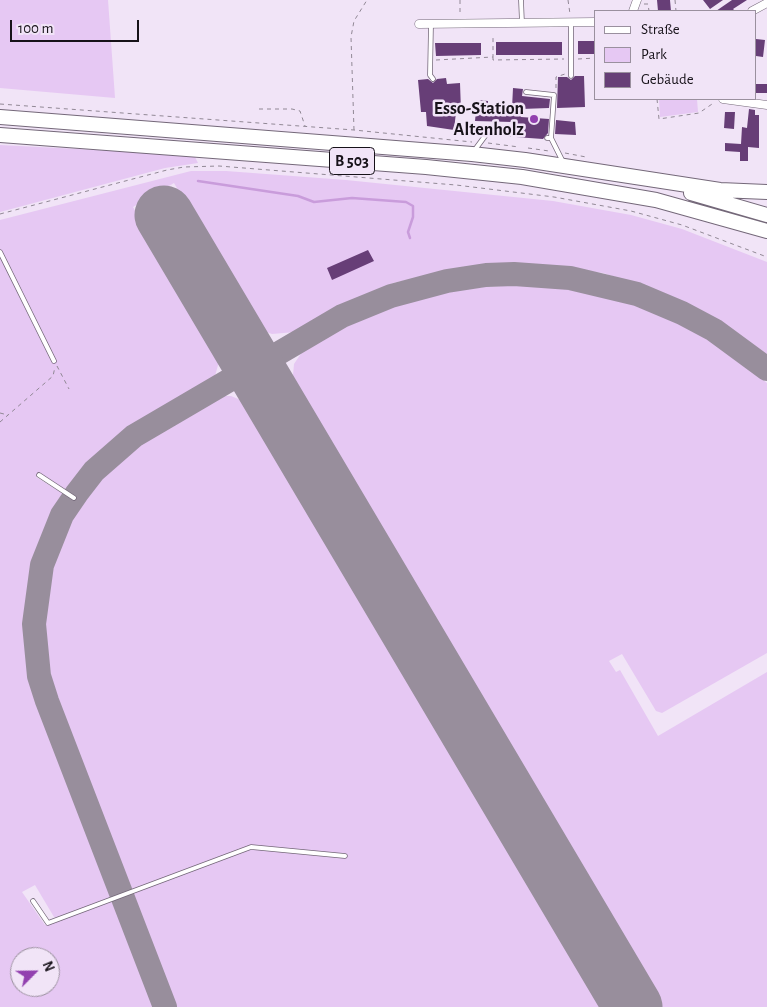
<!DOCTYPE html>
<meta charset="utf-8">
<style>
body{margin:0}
#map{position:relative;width:767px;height:1007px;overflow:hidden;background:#f1e4f7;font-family:"Alegreya Sans",sans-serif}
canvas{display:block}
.legend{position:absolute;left:594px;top:10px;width:162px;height:90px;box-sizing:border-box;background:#f1e4f7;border:1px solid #9a909e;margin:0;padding:6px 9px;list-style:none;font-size:15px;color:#171219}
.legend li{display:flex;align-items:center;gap:10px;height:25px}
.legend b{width:25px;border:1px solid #9a909e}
.north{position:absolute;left:10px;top:947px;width:50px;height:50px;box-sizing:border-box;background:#f1e4f7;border:1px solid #9a909e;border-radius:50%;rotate:67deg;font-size:14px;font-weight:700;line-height:20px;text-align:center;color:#171219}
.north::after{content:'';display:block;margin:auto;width:18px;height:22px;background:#9240af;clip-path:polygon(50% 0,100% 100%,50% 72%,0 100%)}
.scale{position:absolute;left:10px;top:20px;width:129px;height:22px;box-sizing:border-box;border:2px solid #171219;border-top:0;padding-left:6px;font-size:15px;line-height:18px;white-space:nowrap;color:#171219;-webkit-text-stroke:4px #f1e4f7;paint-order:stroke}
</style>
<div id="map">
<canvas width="767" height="1007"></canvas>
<ul class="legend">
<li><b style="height:6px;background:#fff"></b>Straße</li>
<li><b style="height:14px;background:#e6c8f3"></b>Park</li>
<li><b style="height:14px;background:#673e77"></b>Gebäude</li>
</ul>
<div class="north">N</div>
<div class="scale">100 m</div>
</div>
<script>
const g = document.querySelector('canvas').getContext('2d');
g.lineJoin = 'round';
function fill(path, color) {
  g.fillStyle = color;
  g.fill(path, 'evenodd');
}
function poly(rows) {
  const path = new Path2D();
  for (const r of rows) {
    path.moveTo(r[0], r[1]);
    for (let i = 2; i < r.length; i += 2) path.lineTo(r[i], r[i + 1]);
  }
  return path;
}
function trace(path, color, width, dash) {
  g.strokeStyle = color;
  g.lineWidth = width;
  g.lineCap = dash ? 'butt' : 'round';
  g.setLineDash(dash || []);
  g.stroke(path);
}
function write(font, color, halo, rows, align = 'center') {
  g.font = font + ' "Alegreya Sans",sans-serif';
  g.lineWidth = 5;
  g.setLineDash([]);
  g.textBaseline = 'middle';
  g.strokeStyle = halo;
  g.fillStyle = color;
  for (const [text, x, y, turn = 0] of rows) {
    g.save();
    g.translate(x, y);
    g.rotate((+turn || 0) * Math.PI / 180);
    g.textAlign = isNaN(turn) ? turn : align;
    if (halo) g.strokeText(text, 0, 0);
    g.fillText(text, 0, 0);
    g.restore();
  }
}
fill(poly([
 [0,0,108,0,115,98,0,88],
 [659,99,697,99,698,112,660,117],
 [0,145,194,155,198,163,165,168,0,212],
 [191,171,226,171,346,180,553,201,631,215,682,229,767,262,767,357,713,317,664,293,603,273,556,267,498,264,439,273,393,283,328,312,295,332,272,334,260,330,174,183,133,207,220,358,215,376,209,383,125,433,92,462,70,489,62,489,39,473,36,477,62,493,64,498,37,553,29,595,27,647,34,686,112,894,110,898,57,918,54,917,35,885,22,892,45,925,111,902,116,903,156,1007,0,1007,0,220],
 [20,957,50,957,50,987,20,987],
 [521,285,586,291,625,300,666,316,716,343,767,383,767,653,662,713,656,711,622,654,609,661,616,672,620,670,658,736,767,672,767,1007,660,1007,292,386,294,364,302,352,354,322,382,310,430,294,484,287],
 [221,396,231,396,248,403,604,1007,175,1007,52,690,46,664,44,603,50,569,61,537,77,508,101,475,136,446]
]), '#e6c8f3');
trace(poly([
 [198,181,298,196,314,202,352,198,406,202,413,206,413,217,408,232,410,238]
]), '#c99cdb', 2.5);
trace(poly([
 [280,406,273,388,270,369,274,357,279,353,342,316,391,296,447,281,486,275,514,274,570,278,637,294,682,313,714,330,767,369],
 [165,1007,47,701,39,676,34,624,42,565,62,515,77,493,94,471,134,436,233,378,242,377,249,379,265,393,286,421]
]), '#988e9c', 24);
trace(poly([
 [164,215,633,1007]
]), '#988e9c', 59);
fill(poly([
 [657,0,670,0,671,11,658,11],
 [703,0,723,0,710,9],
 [732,0,747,0,733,9,735,11,716,11],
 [756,39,765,40,763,57,756,56],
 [578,41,596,41,596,54,578,54],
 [496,42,562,42,562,55,496,55],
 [435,43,481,43,481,55,436,56],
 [575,76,584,76,585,107,557,108,558,77,567,77,571,80],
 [446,78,447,84,460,83,461,111,456,112,454,130,427,126,426,112,421,112,418,80,428,79,433,83,437,79],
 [756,84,767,84,767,93,756,93],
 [513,88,523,89,522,96,550,99,549,108,521,109,521,117,549,119,548,133,543,139,515,137,516,133,512,130,512,122,475,121,477,100,488,101,488,105,512,108],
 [749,109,755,110,755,115,759,115,759,148,748,147,748,161,740,161,740,152,725,151,725,143,741,144,742,127,747,128],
 [725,112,735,112,734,129,724,128],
 [556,120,575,122,576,135,555,134],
 [368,250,374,261,332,280,327,268]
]), '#673e77');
const lane = poly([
 [521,0,522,23],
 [431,24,430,75,433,79],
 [571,76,571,22],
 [526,92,554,95,551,138],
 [547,138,551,138,563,162],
 [474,151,488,132,512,134],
 [0,252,54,361],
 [39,475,74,498],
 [33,901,48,923,251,847,345,856]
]);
const street = poly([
 [633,11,637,0],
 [752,11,767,3],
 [419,24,596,22],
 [723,99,767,105]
]);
const highway = poly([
 [0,117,472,154,525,160,720,190,767,192],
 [0,135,426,167,522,177,656,200,767,231],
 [691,193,767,215]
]);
trace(lane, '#746879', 5.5);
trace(street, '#746879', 9);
trace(highway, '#746879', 16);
trace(poly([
 [460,0,460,15],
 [568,0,570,14],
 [675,0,676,11],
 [644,4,648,4,649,11],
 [493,57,493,60,564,59],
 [578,59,596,58],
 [436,60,493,57,493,35],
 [556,88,556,77,565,74],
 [657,99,659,119,699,113,715,102],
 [0,104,354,130,472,142],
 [259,109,292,109,300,111,305,126],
 [354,130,351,37,354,21,367,0],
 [488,143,519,147],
 [528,148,549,151],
 [565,153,586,157],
 [0,214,167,170,184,167,219,166,456,185,554,197,631,211,682,225,767,257],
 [57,366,69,389],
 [0,413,8,415],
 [0,422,53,376,55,367]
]), '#918895', 1, [4, 4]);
trace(lane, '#fff', 4);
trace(street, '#fff', 8);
trace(highway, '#fff', 14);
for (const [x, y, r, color] of [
 [534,119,5,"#9240af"]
]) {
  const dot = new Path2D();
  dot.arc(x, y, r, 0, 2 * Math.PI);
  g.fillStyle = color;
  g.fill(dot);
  trace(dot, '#f1e4f7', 2);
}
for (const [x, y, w] of [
 [352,161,45]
]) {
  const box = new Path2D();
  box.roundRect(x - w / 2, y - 13.5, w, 27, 4);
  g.fillStyle = '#f1e4f7';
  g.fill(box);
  trace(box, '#171219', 1);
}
write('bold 16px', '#171219', null, [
 ["B 503",352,161]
]);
write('bold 18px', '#171219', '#f1e4f7', [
 ["Esso-Station",524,109],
 ["Altenholz",524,130]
], 'right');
</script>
